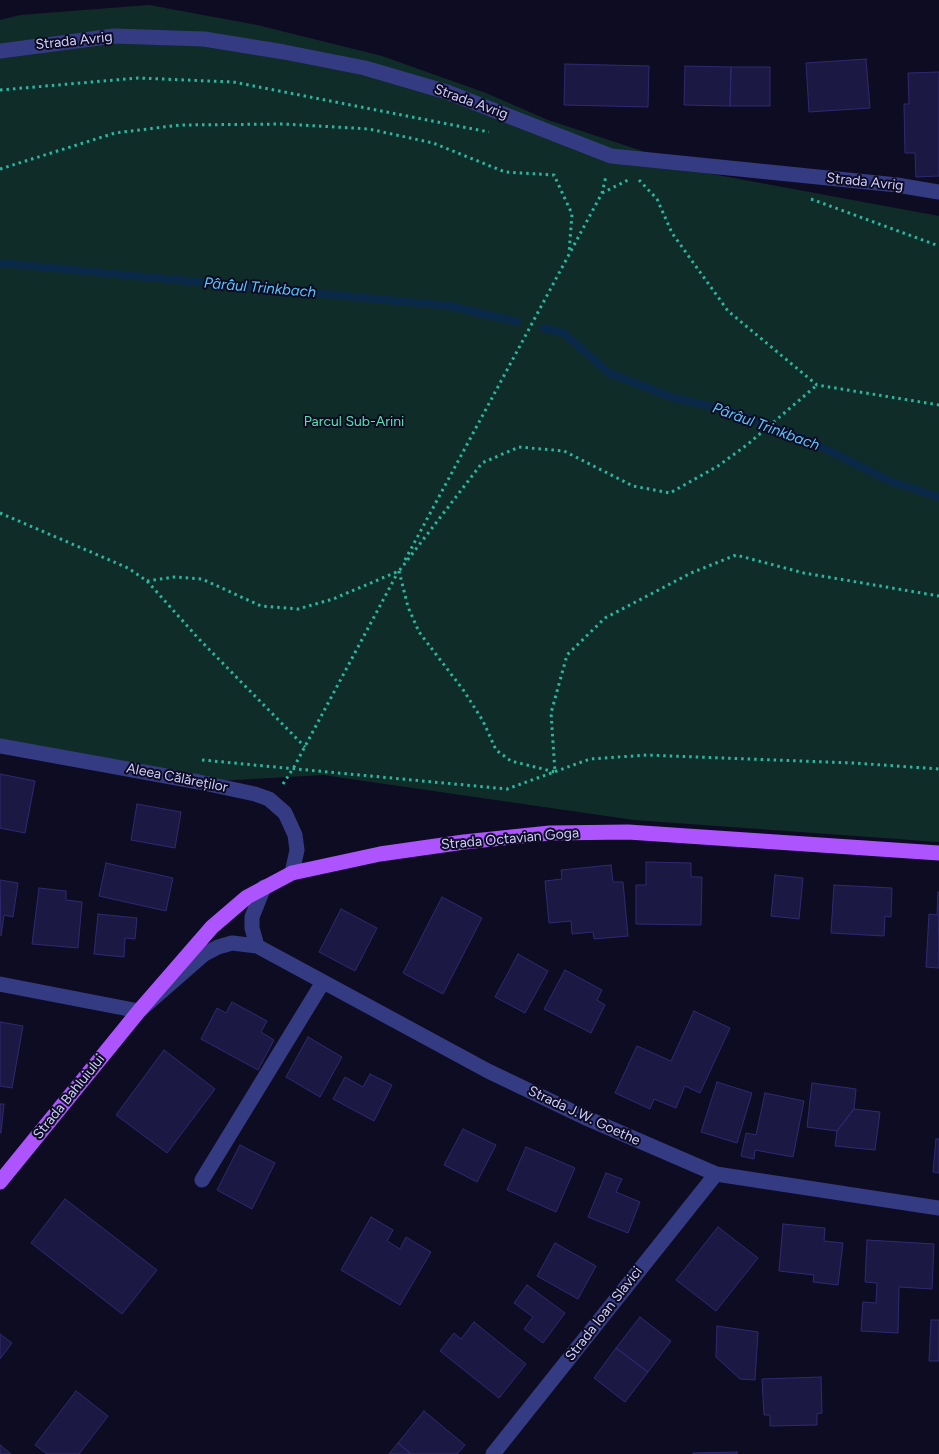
<!DOCTYPE html>
<meta charset="utf-8">
<style>
body{margin:0}
canvas{display:block;background:#0e0c22}
</style>
<canvas width="939" height="1454"></canvas>
<script>
const g = document.querySelector('canvas').getContext('2d');
g.lineJoin = 'round';
function fill(path, color) {
  g.fillStyle = color;
  g.fill(path, 'evenodd');
}
function poly(rows) {
  const path = new Path2D();
  for (const r of rows) {
    path.moveTo(r[0], r[1]);
    for (let i = 2; i < r.length; i += 2) path.lineTo(r[i], r[i + 1]);
  }
  return path;
}
function trace(path, color, width, dash) {
  g.strokeStyle = color;
  g.lineWidth = width;
  g.lineCap = dash ? 'butt' : 'round';
  g.setLineDash(dash || []);
  g.stroke(path);
}
function write(font, color, halo, rows, align = 'center') {
  g.font = font + ' Figtree,sans-serif';
  g.lineWidth = 4;
  g.setLineDash([]);
  g.textBaseline = 'middle';
  g.strokeStyle = halo;
  g.fillStyle = color;
  for (const [text, x, y, turn = 0] of rows) {
    g.save();
    g.translate(x, y);
    g.rotate((+turn || 0) * Math.PI / 180);
    g.textAlign = isNaN(turn) ? turn : align;
    if (halo) g.strokeText(text, 0, 0);
    g.fillText(text, 0, 0);
    g.restore();
  }
}
fill(poly([
 [149,5,257,25,382,56,486,93,548,120,712,174,939,216,939,842,634,820,323,775,199,782,0,746,0,20,20,15]
]), '#0f2c28');
trace(poly([
 [0,263,450,306,518,322],
 [544,328,564,333,609,373,674,398,728,410,810,441,890,481,939,497]
]), '#0a2948', 8);
const building = poly([
 [866,59,870,108,809,112,806,63,866,59],
 [565,64,649,66,648,107,564,105,565,64],
 [685,66,731,67,730,106,684,105,685,66],
 [731,67,770,67,770,106,730,106,731,67],
 [939,72,939,176,916,177,915,153,905,153,904,104,909,104,908,73,939,72],
 [0,774,35,781,25,833,0,828,0,774],
 [137,804,181,812,175,848,131,840,137,804],
 [646,862,691,863,691,877,702,877,701,925,636,924,636,885,646,885,646,862],
 [106,863,173,878,166,911,99,896,106,863],
 [611,865,613,882,623,882,628,936,594,939,593,932,572,934,571,921,549,923,545,881,562,879,561,870,611,865],
 [775,875,803,878,799,919,771,916,775,875],
 [0,880,18,883,13,917,4,915,1,936,0,880],
 [834,885,892,888,891,917,885,916,884,936,831,933,834,885],
 [39,888,66,891,66,900,82,902,78,948,32,944,39,888],
 [938,892,939,968,926,967,929,914,937,915,938,892],
 [442,897,482,918,443,994,403,973,442,897],
 [341,909,377,928,355,971,319,952,341,909],
 [98,914,137,918,135,939,125,938,124,957,94,954,98,914],
 [518,954,548,971,525,1013,495,997,518,954],
 [565,970,602,990,597,1000,605,1005,591,1033,544,1009,565,970],
 [232,1002,267,1021,261,1032,274,1040,258,1070,201,1039,217,1008,226,1013,232,1002],
 [694,1011,730,1028,700,1093,685,1086,676,1108,654,1099,650,1109,615,1093,637,1046,671,1061,694,1011],
 [0,1022,23,1026,12,1088,0,1086,0,1022],
 [308,1037,342,1057,320,1097,286,1077,308,1037],
 [164,1050,215,1089,167,1153,116,1115,164,1050],
 [370,1074,392,1085,374,1121,333,1099,345,1077,363,1087,370,1074],
 [717,1082,752,1093,737,1143,701,1132,717,1082],
 [812,1083,856,1089,854,1109,837,1131,807,1127,812,1083],
 [765,1093,804,1101,793,1157,755,1150,754,1159,741,1156,746,1133,756,1135,765,1093],
 [0,1104,4,1104,1,1133,0,1133,0,1104],
 [854,1109,880,1112,875,1150,835,1146,837,1131,854,1109],
 [463,1129,496,1145,477,1182,444,1165,463,1129],
 [936,1139,939,1139,939,1173,933,1172,936,1139],
 [240,1145,275,1163,252,1209,217,1190,240,1145],
 [526,1147,575,1168,556,1212,507,1190,526,1147],
 [606,1173,622,1179,616,1192,640,1202,628,1233,588,1217,606,1173],
 [65,1199,157,1270,122,1314,31,1243,65,1199],
 [371,1217,393,1230,387,1241,400,1249,406,1237,431,1252,400,1305,341,1270,371,1217],
 [783,1224,825,1228,824,1241,843,1243,838,1285,813,1282,814,1275,779,1271,783,1224],
 [718,1227,758,1258,716,1311,676,1280,718,1227],
 [867,1240,934,1244,932,1289,899,1287,898,1333,861,1331,863,1302,876,1303,877,1283,865,1282,867,1240],
 [555,1243,596,1266,578,1299,537,1276,555,1243],
 [527,1285,565,1313,543,1343,524,1329,533,1317,514,1303,527,1285],
 [640,1317,671,1341,648,1372,616,1348,640,1317],
 [931,1320,939,1320,939,1361,929,1361,931,1320],
 [474,1322,526,1364,499,1398,440,1351,454,1333,461,1339,474,1322],
 [717,1326,758,1332,755,1380,740,1379,716,1357,717,1326],
 [0,1334,12,1343,0,1359,0,1334],
 [616,1348,648,1372,625,1402,594,1378,616,1348],
 [821,1377,822,1413,817,1414,817,1425,770,1426,770,1415,764,1415,762,1379,821,1377],
 [76,1391,108,1416,79,1454,47,1454,35,1445,76,1391],
 [424,1411,465,1445,457,1454,411,1454,398,1443,424,1411],
 [398,1443,411,1454,389,1454,398,1443],
 [0,1445,11,1454,0,1454,0,1445],
 [737,1452,737,1454,693,1454,693,1453,737,1452]
]);
fill(building, '#1c1844');
trace(building, '#2f2971', 1);
trace(poly([
 [0,90,138,78,233,82,489,132],
 [0,169,115,133,180,125,284,124,369,129,433,143,505,172,554,175,572,214,569,253],
 [639,180,657,199,672,233,728,311,817,385,939,405],
 [602,193,630,179],
 [811,199,939,246],
 [0,513,128,568,147,581,198,638,305,747],
 [405,560,602,193,606,176],
 [399,571,408,607,419,632,464,691,483,721,496,750,511,761,555,772,551,713,567,655,605,618,691,573,736,555,804,573,939,596],
 [147,581,174,577,202,579,261,606,298,609,333,599,399,571,482,463,519,447,564,451,633,486,670,493,718,466,748,444,817,385],
 [202,760,507,789,590,759,647,755,854,763,939,769],
 [283,784,294,767,398,572]
]), '#29b79f', 3, [2.5, 4]);
trace(poly([
 [0,51,114,36,204,39,284,52,365,68,447,92,611,156,897,185,939,192],
 [0,746,199,782,255,794,269,799,285,813,295,835,297,850,292,873],
 [257,946,252,928,252,917,264,887],
 [0,984,139,1011,203,955,218,947,232,943,257,946,488,1071,584,1117,716,1174,939,1208],
 [202,1180,323,982],
 [493,1454,716,1174]
]), '#353b83', 15);
trace(poly([
 [0,1182,139,1011,212,927,247,897,292,873,380,854,464,842,550,833,628,832,939,853]
]), '#ad54ff', 15);
write('14px', '#cecdff', '#0e0c22', [
 ["Strada Avrig",74,41,-6],
 ["Strada Avrig",471,102,20],
 ["Strada Avrig",865,182,6],
 ["Aleea Călăreților",177,778,11],
 ["Strada Octavian Goga",510,839,-5],
 ["Strada Bahluiului",69,1097,-51],
 ["Strada J.W. Goethe",584,1116,25],
 ["Strada Ioan Slavici",604,1314,-52]
]);
write('14px', '#55e4b0', '#0e0c22', [
 ["Parcul Sub-Arini",354,422]
]);
write('italic 15px', '#5bc5ff', '#0e0c22', [
 ["Pârâul Trinkbach",260,288,5],
 ["Pârâul Trinkbach",766,427,20]
]);
</script>
